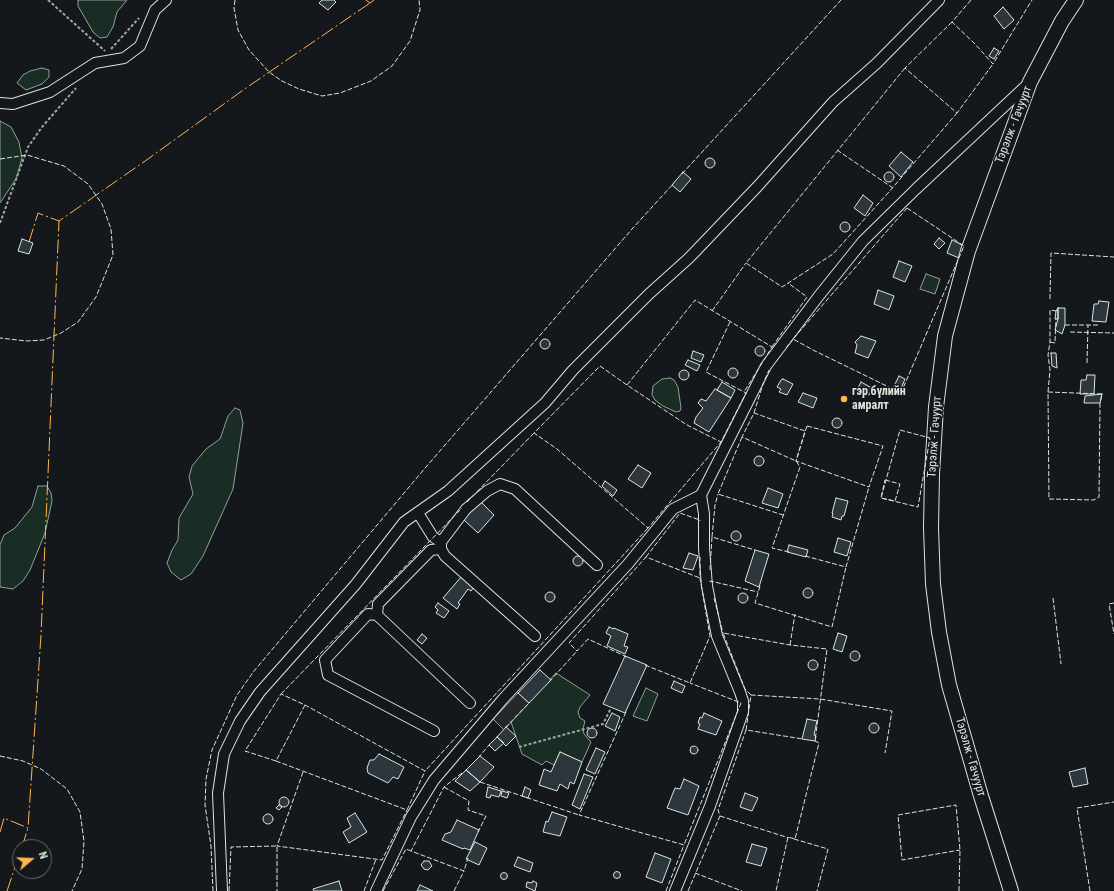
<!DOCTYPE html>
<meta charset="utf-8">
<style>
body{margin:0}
#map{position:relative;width:1114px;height:891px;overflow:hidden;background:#14181c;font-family:"Roboto Condensed",sans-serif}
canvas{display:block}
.north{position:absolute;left:12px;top:839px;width:40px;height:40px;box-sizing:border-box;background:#14181c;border:1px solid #626a69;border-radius:50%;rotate:71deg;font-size:11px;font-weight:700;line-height:16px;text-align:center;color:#d8e6dc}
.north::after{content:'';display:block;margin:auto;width:14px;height:18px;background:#ffb74d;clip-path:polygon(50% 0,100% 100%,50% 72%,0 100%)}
</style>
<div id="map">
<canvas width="1114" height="891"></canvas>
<div class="north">N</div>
</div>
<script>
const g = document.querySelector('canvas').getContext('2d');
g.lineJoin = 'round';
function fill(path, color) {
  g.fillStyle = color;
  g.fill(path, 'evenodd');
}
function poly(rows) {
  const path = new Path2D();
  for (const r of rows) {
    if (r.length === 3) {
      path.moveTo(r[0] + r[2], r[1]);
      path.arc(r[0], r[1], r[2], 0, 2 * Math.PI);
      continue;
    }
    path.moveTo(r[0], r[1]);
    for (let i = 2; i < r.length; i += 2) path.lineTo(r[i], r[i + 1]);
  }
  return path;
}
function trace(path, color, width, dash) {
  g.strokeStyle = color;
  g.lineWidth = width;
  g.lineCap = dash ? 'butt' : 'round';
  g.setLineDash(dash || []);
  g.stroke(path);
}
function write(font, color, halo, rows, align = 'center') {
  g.font = font + ' "Roboto Condensed",sans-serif';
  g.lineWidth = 3;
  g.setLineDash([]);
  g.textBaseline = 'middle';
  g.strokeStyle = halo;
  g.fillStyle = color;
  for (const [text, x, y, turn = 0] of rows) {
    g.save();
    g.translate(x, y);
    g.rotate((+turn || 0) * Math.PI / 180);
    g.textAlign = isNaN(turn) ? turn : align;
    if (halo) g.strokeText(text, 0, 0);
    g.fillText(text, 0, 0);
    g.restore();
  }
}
const green = poly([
 [78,0,127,0,117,12,113,27,107,37,100,38,93,32,78,6,78,0],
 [42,68,49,70,49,77,42,84,26,90,17,83,23,75,30,71,42,68],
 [0,121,11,127,19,142,22,158,16,179,0,203,0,121],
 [926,274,940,279,935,294,920,289,926,274],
 [670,378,674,380,678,387,681,408,680,411,676,412,663,406,655,400,652,395,653,386,662,379,670,378],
 [235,408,240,410,243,423,233,489,203,556,191,574,181,580,171,572,167,563,172,550,178,540,179,518,193,494,189,477,192,466,206,449,220,439,228,416,235,408],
 [38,486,47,486,51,493,52,501,45,533,30,570,23,581,13,589,0,587,0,545,4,535,15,528,32,507,38,486],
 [556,673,590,695,580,707,578,712,580,718,585,721,583,729,584,734,591,742,582,762,560,752,554,765,546,761,542,765,522,754,511,722,556,673],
 [646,688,658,694,647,721,633,716,646,688]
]);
fill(green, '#1a2d24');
trace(green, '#939e99', 1);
const parking = poly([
 [518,693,529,703,504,730,493,719,518,693]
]);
fill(parking, '#24282b');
trace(parking, '#939e99', 1);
const building = poly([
 [322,0,334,0,336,2,328,10,319,3,322,0],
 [1003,7,1014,20,1004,29,994,16,1003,7],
 [994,48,999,51,994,59,989,56,994,48],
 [901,152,913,162,901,177,889,166,901,152],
 [710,163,5],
 [889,177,5],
 [683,172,691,179,680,192,672,185,683,172],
 [863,195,873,203,865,216,854,208,863,195],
 [845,227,5],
 [939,238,945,243,939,249,934,244,939,238],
 [22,239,33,243,29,254,18,251,22,239],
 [952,240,964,246,959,258,947,253,952,240],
 [899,261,912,266,905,282,893,277,899,261],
 [878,290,894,296,889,310,874,304,878,290],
 [1099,301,1109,302,1106,322,1092,321,1094,304,1098,304,1099,301],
 [1058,308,1065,308,1065,325,1062,334,1055,330,1058,319,1058,308],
 [1058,308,1058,319,1055,319,1056,311,1058,308],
 [861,336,876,341,868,358,855,353,857,345,855,342,861,336],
 [545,344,5],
 [760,351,5],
 [693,351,704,355,701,362,691,358,693,351],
 [1051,353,1056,353,1057,368,1052,366,1051,353],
 [688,360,700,365,697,371,685,365,688,360],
 [733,373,5],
 [684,375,5],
 [1087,375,1095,375,1094,394,1080,394,1081,380,1086,380,1087,375],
 [899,376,905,379,900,391,893,388,899,376],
 [783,379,793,384,787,395,779,392,781,389,777,387,781,380,783,379],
 [722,382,735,390,731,398,717,390,722,382],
 [861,382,872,388,869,395,857,390,861,382],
 [715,389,731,398,709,432,694,423,696,417,703,408,698,403,701,399,706,401,715,389],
 [803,393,817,398,813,408,798,402,803,393],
 [1102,394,1100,403,1084,403,1085,396,1102,394],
 [837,423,5],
 [759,461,5],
 [638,465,651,473,642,488,628,479,638,465],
 [605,481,617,490,613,496,602,486,605,481],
 [768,488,783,494,778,508,762,503,768,488],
 [836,498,848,501,844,516,842,516,841,520,832,517,833,513,832,513,836,498],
 [480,501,494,515,478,533,463,519,480,501],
 [736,536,5],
 [838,538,851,542,847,556,834,552,838,538],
 [789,545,808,550,806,557,787,552,789,545],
 [755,550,769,554,759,587,745,581,755,550],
 [689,553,698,556,693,570,683,568,689,553],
 [578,561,5],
 [462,576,474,587,471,591,468,589,458,603,460,604,457,609,443,598,462,576],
 [808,593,5],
 [550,597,5],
 [743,598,5],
 [438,603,449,611,444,618,436,613,438,610,435,607,438,603],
 [609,627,614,629,614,628,628,634,624,646,628,647,625,654,607,646,611,636,606,633,609,627],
 [838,633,847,636,842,652,833,649,838,633],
 [422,634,427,638,422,644,417,640,422,634],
 [855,656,5],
 [625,656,647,665,625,713,603,704,625,656],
 [813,665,5],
 [540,670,551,680,529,703,518,693,540,670],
 [674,681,685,686,682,693,671,688,674,681],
 [612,713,620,717,615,731,605,726,612,713],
 [704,713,722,721,716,735,698,729,700,724,698,723,700,717,702,718,704,713],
 [807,719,817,721,814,735,816,736,815,741,802,739,807,719],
 [874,728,5],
 [506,727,516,736,506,746,497,737,506,727],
 [592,733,5],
 [497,737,504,743,495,751,489,745,497,737],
 [694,750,4],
 [596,748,605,752,595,774,586,770,596,748],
 [560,752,582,762,574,784,570,782,568,789,560,784,557,791,539,785,544,769,551,772,560,752],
 [379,754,404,767,398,779,393,777,388,783,368,773,367,768,370,760,374,760,379,754],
 [480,756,494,767,480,782,466,770,480,756],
 [1085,768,1088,784,1073,787,1069,772,1085,768],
 [466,770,480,782,470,791,455,781,466,770],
 [584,774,593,777,580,809,572,805,584,774],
 [684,779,699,786,688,815,667,808,675,788,680,789,684,779],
 [488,787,501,791,499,797,491,795,490,798,486,797,488,787],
 [525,787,531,790,528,798,522,796,525,787],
 [502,791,509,793,507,798,501,796,502,791],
 [745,793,758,798,752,811,740,807,745,793],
 [284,802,5],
 [279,805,282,807,279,810,276,808,279,805],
 [552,812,567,817,560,836,543,832,546,821,548,822,552,812],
 [355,813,367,832,349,843,343,832,351,827,347,818,355,813],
 [268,819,5],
 [457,820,479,830,470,850,464,848,463,849,442,840,445,834,451,832,457,820],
 [475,842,487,848,479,865,466,859,475,842],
 [752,844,767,848,761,866,746,862,752,844],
 [655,853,671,859,662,883,646,877,655,853],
 [518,857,533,863,530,872,514,866,518,857],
 [424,861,429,861,432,866,428,870,424,869,421,865,424,861],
 [617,875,3.5],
 [504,876,3.5],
 [339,881,342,891,314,891,313,889,339,881],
 [533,881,537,883,535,891,526,887,527,882,532,883,533,881],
 [420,885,433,891,417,891,420,885]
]);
fill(building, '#2c363c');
trace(building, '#d8e6dc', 1);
const minor = poly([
 [0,103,13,104,50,92,95,63,124,58,140,46,155,10,166,0],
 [418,513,433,537,441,542],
 [441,549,431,550,378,604,377,615,470,703],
 [377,615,368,614,325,660,328,675,434,731],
 [535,636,445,556,441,549,441,542,466,509,487,491,500,484,515,489,597,565],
 [222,891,218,793,224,754,240,721,260,692,356,584,404,522,448,491,545,403,573,370,649,294,689,258,757,187,833,102,877,63,939,0],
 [376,891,411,817,434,780,503,699,628,564,673,509,701,495,766,366,818,297,863,241,916,189,1029,83],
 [675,891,710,806,743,712,743,701,740,692,717,636,707,586,704,548,704,514,701,495]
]);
const secondary = poly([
 [1011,891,981,796,949,685,939,632,933,584,931,528,932,474,936,407,945,336,968,251,1030,82,1062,21,1076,0]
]);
trace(minor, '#d8e6dc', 12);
trace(secondary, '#d8e6dc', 16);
trace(poly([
 [48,0,105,51],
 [111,49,139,18],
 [0,223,28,147,42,127,76,88],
 [519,747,603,724,611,708]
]), '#9da8a2', 2, [3, 2]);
trace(minor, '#14181c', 10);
trace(secondary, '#14181c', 14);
trace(poly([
 [235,0,234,8,238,30,249,50,269,72,282,81,299,89,322,96,340,93,371,81,392,66,410,41,420,10,419,0],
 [971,0,952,22,975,44,993,64,1032,0],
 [952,22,905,68,957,113,993,64],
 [905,68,746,263,782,287,833,254,888,193,957,113],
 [837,150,893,188],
 [0,159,27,155,64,166,88,184,102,204,111,229,113,255,96,297,78,322,61,333,44,340,26,341,0,338],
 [682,174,841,0],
 [907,208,964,246,901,393,813,350,793,339,907,208],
 [1050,299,1051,253,1114,257],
 [712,311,746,263],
 [730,322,706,372,746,393,721,442,687,425,627,385,695,300,772,347,744,392],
 [1065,325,1098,325],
 [1070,332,1114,333],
 [1050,342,1055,343,1056,318],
 [772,347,807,297,788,283],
 [786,348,793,339],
 [1087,363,1088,325],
 [627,385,600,366,534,433,557,449,648,528,721,442],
 [1048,392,1102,394,1100,403,1099,497,1094,500,1049,499,1048,392],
 [1048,392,1050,370,1048,355,1050,342,1050,310,1056,311,1057,309],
 [754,413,763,384,769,370],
 [807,426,883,446,869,487,796,461,807,426],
 [900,430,930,438,918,507,881,498,900,430],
 [742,437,718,494,783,515],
 [885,480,900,484,895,501,881,498,885,480],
 [467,502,534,433],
 [712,537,715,505,718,494],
 [789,552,772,548,800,467,796,461,742,437,754,413,805,431,796,461],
 [805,556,846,567,869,487],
 [646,557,680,513,700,520,700,521],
 [710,570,712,537,755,550],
 [710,582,710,581,758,592],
 [760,586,755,603,832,627,846,567],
 [714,598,723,633],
 [1053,598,1061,664],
 [1114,603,1109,604,1114,634],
 [790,645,795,614],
 [627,657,588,639,577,651,569,643,646,557,700,578],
 [645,665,690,683,710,636,700,578,700,557],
 [549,682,577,651],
 [281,694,462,508],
 [751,695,745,689,723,633,790,645,827,649,815,741,819,743,795,839,788,837,776,891],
 [305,705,276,761,407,810,425,771],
 [626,712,579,815,684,845,741,703,690,683],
 [505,728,530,702],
 [746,730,751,695,820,699,892,711,885,753],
 [0,756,23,761,41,769,67,789,80,812,84,841,82,869,72,891],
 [478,758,490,744],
 [276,761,245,751,281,694,305,705,425,771,648,528],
 [303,772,277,846,382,860,407,810],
 [462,773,444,787,411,851,464,871,468,858],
 [480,782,579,815],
 [444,787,469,801,468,810,486,816,478,832],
 [720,816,789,838],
 [794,839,828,849,817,891],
 [695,873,742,891],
 [213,891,211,846,205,805,206,779,212,750,237,695,254,671,426,467,632,229,674,183],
 [229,891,231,847,277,846,277,891],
 [364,891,376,859],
 [383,891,406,849,411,851],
 [454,891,464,871],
 [666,891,684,845],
 [688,891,720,816,718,810,746,730,803,739],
 [959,891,960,850,956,805,898,815,902,860,960,850],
 [1090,891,1077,808,1114,802]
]), '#d8e6dc', 1, [5, 2]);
trace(poly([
 [366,0,370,3,374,0],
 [29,242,38,213,59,221,148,159,246,88,370,3],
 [0,832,4,818,28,828,41,635,59,221],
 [22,847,28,828],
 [7,891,20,852]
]), '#ffb74d', 1, [14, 3, 2, 3]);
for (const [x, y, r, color] of [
 [844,399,4,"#ffb74d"]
]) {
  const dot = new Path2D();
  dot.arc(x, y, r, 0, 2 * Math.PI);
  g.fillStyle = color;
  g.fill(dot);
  trace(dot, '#14181c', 1.5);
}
write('12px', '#d8e6dc', '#14181c', [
 ["Тэрэлж - Гачуурт",1014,125,-69],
 ["Тэрэлж - Гачуурт",935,437,-86],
 ["Тэрэлж - Гачуурт",970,757,74]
]);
write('bold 12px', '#d8e6dc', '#14181c', [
 ["гэр бүлийн",852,392],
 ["амралт",852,406]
], 'left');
</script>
